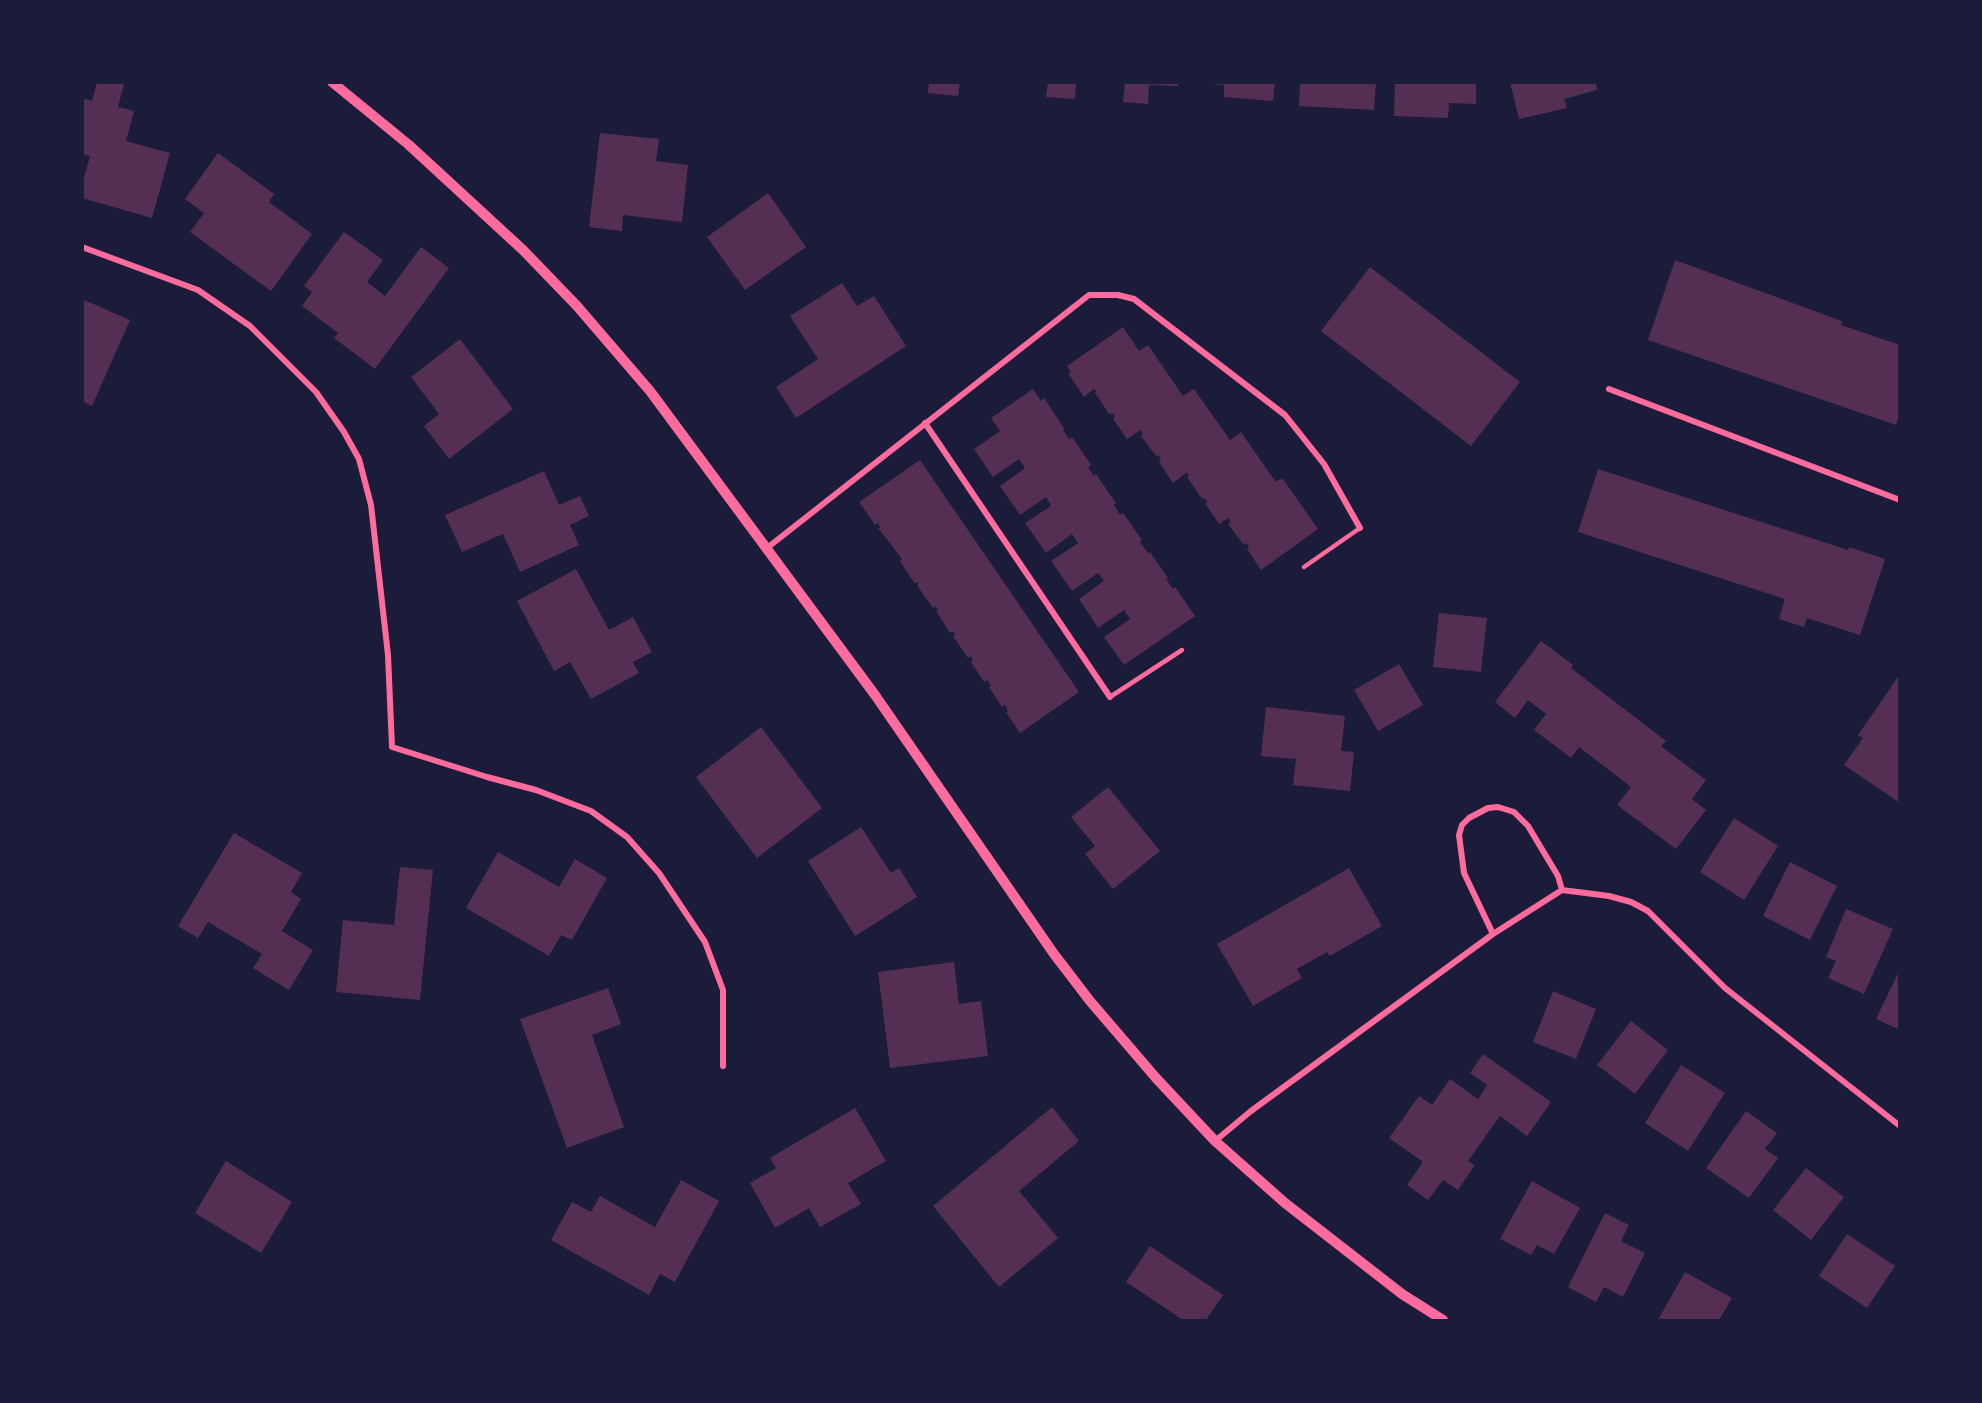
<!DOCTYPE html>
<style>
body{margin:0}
#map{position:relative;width:1982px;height:1403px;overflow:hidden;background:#1b1b3a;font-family:"Noto Sans",sans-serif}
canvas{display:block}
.frame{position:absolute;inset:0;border:84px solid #1b1b3a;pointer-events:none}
</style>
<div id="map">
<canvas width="1982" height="1403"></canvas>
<div class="frame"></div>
</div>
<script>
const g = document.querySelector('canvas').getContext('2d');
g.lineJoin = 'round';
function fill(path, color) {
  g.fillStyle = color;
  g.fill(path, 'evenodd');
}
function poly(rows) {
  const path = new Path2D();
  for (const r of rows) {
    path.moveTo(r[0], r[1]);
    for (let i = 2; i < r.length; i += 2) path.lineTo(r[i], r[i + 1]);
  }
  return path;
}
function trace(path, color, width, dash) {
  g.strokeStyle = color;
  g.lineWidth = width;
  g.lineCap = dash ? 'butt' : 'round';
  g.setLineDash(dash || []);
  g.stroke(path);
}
fill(poly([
 [97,82,124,84,118,107,134,111,126,141,170,153,152,218,82,198,82,185,90,156,82,154,82,98,92,101],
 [929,82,960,82,958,96,928,93],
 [1048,82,1076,82,1075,99,1046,97],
 [1125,82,1178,82,1178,86,1149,85,1148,104,1123,102],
 [1211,82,1275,82,1273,101,1224,97,1224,85,1211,84],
 [1300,82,1376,82,1374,110,1299,106],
 [1395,82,1476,82,1476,104,1449,103,1448,118,1394,116],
 [1510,82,1596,82,1597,90,1564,99,1567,108,1519,119],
 [600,133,659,139,656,161,688,165,682,222,623,215,622,231,589,227],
 [218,153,274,194,269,202,312,234,271,291,190,232,204,213,185,199],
 [768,193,806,247,745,290,707,237],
 [344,232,383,260,367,282,385,296,421,247,449,268,375,369,334,338,338,333,302,306,312,292,304,286],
 [1675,260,1842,321,1841,325,1900,345,1900,413,1896,425,1648,340],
 [1370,267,1520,382,1471,446,1321,331],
 [842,283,857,306,874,296,906,346,796,418,776,387,818,359,790,316],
 [82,299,130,320,92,406,82,401],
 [1123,327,1139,351,1148,345,1183,396,1194,389,1230,440,1241,432,1275,481,1283,479,1318,529,1261,570,1247,549,1249,547,1246,543,1244,545,1228,524,1231,522,1228,518,1219,524,1205,503,1208,502,1204,498,1202,499,1187,477,1189,476,1187,472,1173,483,1159,462,1161,459,1158,455,1156,456,1141,436,1143,434,1140,430,1127,439,1113,419,1115,417,1112,413,1110,415,1095,393,1097,392,1094,389,1084,397,1068,373,1071,372,1067,366],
 [460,339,513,409,449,459,424,426,439,414,411,377],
 [1033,389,1041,401,1044,398,1064,428,1063,430,1069,439,1072,437,1091,465,1088,467,1094,476,1096,474,1116,503,1114,505,1120,515,1123,513,1142,540,1140,542,1148,553,1150,552,1168,578,1166,579,1173,589,1175,587,1195,616,1124,665,1104,637,1130,619,1124,610,1098,628,1079,599,1104,581,1098,573,1072,591,1051,561,1078,543,1072,534,1046,553,1025,523,1051,506,1046,497,1020,515,1000,486,1025,468,1019,459,993,477,974,449,1000,431,991,418],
 [920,460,1079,692,1020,733,1006,712,1008,711,1005,705,1002,707,989,687,991,686,988,680,984,682,971,662,973,660,971,656,968,658,953,636,955,635,953,631,950,633,936,611,938,610,936,606,933,608,918,587,918,582,915,584,900,561,902,559,878,528,881,528,878,523,875,525,859,502],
 [1598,469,1848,550,1849,547,1885,559,1860,635,1807,618,1804,627,1779,619,1785,599,1578,532],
 [544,471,559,505,580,496,589,516,570,525,579,545,520,572,503,534,462,552,445,515],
 [576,569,609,630,633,617,652,652,633,662,639,673,591,699,570,662,554,671,517,601],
 [1439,613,1487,618,1481,672,1433,667],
 [1541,641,1573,665,1571,668,1666,741,1661,746,1706,780,1692,799,1706,810,1676,849,1617,805,1631,787,1579,747,1571,758,1534,730,1546,714,1528,700,1515,718,1495,702],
 [1399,664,1423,705,1378,731,1354,690],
 [1900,674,1900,803,1844,765,1863,738,1858,735],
 [1266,707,1345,716,1341,751,1354,752,1350,791,1293,785,1296,759,1261,756],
 [761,727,822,808,757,858,696,777],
 [1108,787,1160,851,1113,889,1085,854,1095,846,1071,817],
 [1734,818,1778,846,1744,900,1700,872],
 [861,827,891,873,899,868,917,897,855,936,808,861],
 [234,833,302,873,291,892,301,899,282,931,313,950,289,990,253,968,262,954,208,922,198,938,178,926],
 [498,852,559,887,575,859,607,878,572,940,561,935,549,956,466,908],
 [1790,862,1837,886,1810,940,1763,916],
 [400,867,433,870,420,1000,336,992,343,920,394,925],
 [1349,868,1382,926,1330,956,1327,952,1297,969,1302,978,1253,1006,1217,944],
 [1846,909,1893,929,1864,994,1828,978,1836,961,1826,957],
 [954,962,959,1004,981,1001,988,1056,890,1068,878,972],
 [1900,969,1900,1030,1876,1019],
 [608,988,621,1024,592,1035,624,1127,567,1148,520,1019],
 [1553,991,1596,1009,1576,1059,1533,1042],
 [1631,1021,1668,1050,1635,1094,1597,1065],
 [1483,1054,1551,1102,1527,1136,1500,1116,1468,1161,1475,1165,1458,1190,1443,1180,1428,1200,1407,1185,1423,1162,1389,1138,1419,1096,1432,1105,1450,1079,1478,1099,1487,1085,1470,1073],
 [1681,1065,1725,1093,1688,1151,1645,1123],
 [1052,1107,1079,1141,1019,1191,1058,1238,999,1287,933,1206],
 [855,1108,886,1161,848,1183,861,1204,820,1227,809,1208,775,1228,750,1183,776,1168,770,1158],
 [1746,1111,1777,1133,1765,1149,1778,1158,1749,1198,1706,1168],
 [226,1161,292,1202,261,1253,195,1213],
 [1806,1168,1844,1197,1811,1240,1773,1210],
 [681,1180,719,1201,675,1282,660,1274,649,1295,551,1240,572,1202,591,1212,600,1196,655,1227],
 [1532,1181,1580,1208,1554,1254,1537,1245,1531,1255,1500,1239],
 [1605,1213,1629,1225,1621,1241,1645,1253,1623,1297,1604,1287,1596,1302,1568,1287],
 [1847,1234,1895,1266,1867,1308,1819,1276],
 [1150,1246,1223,1295,1206,1320,1183,1320,1126,1282],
 [1685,1272,1732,1298,1719,1320,1658,1320]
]), '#542f53');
trace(poly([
 [1304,567,1360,528],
 [1110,697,1182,650]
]), '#ff6b9d', 4.5);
trace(poly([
 [82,247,198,290,250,326,316,392,344,432,359,459,371,505,388,655,392,747,487,777,536,790,591,811,627,837,659,873,705,942,723,990,723,1066],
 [1609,389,1900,500],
 [925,423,1110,697],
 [767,548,1089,295,1118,295,1134,299,1285,415,1324,464,1360,528],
 [1493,934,1464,873,1459,835,1462,825,1469,818,1488,808,1498,807,1514,812,1528,826,1558,876,1562,890],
 [1215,1141,1251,1111,1493,934,1562,890,1609,896,1631,902,1648,911,1725,988,1900,1126]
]), '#ff6b9d', 6);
trace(poly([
 [332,82,409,145,523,250,577,306,650,391,875,695,1054,954,1090,1001,1156,1078,1215,1141,1285,1203,1402,1294,1443,1320]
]), '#ff6b9d', 10);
</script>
